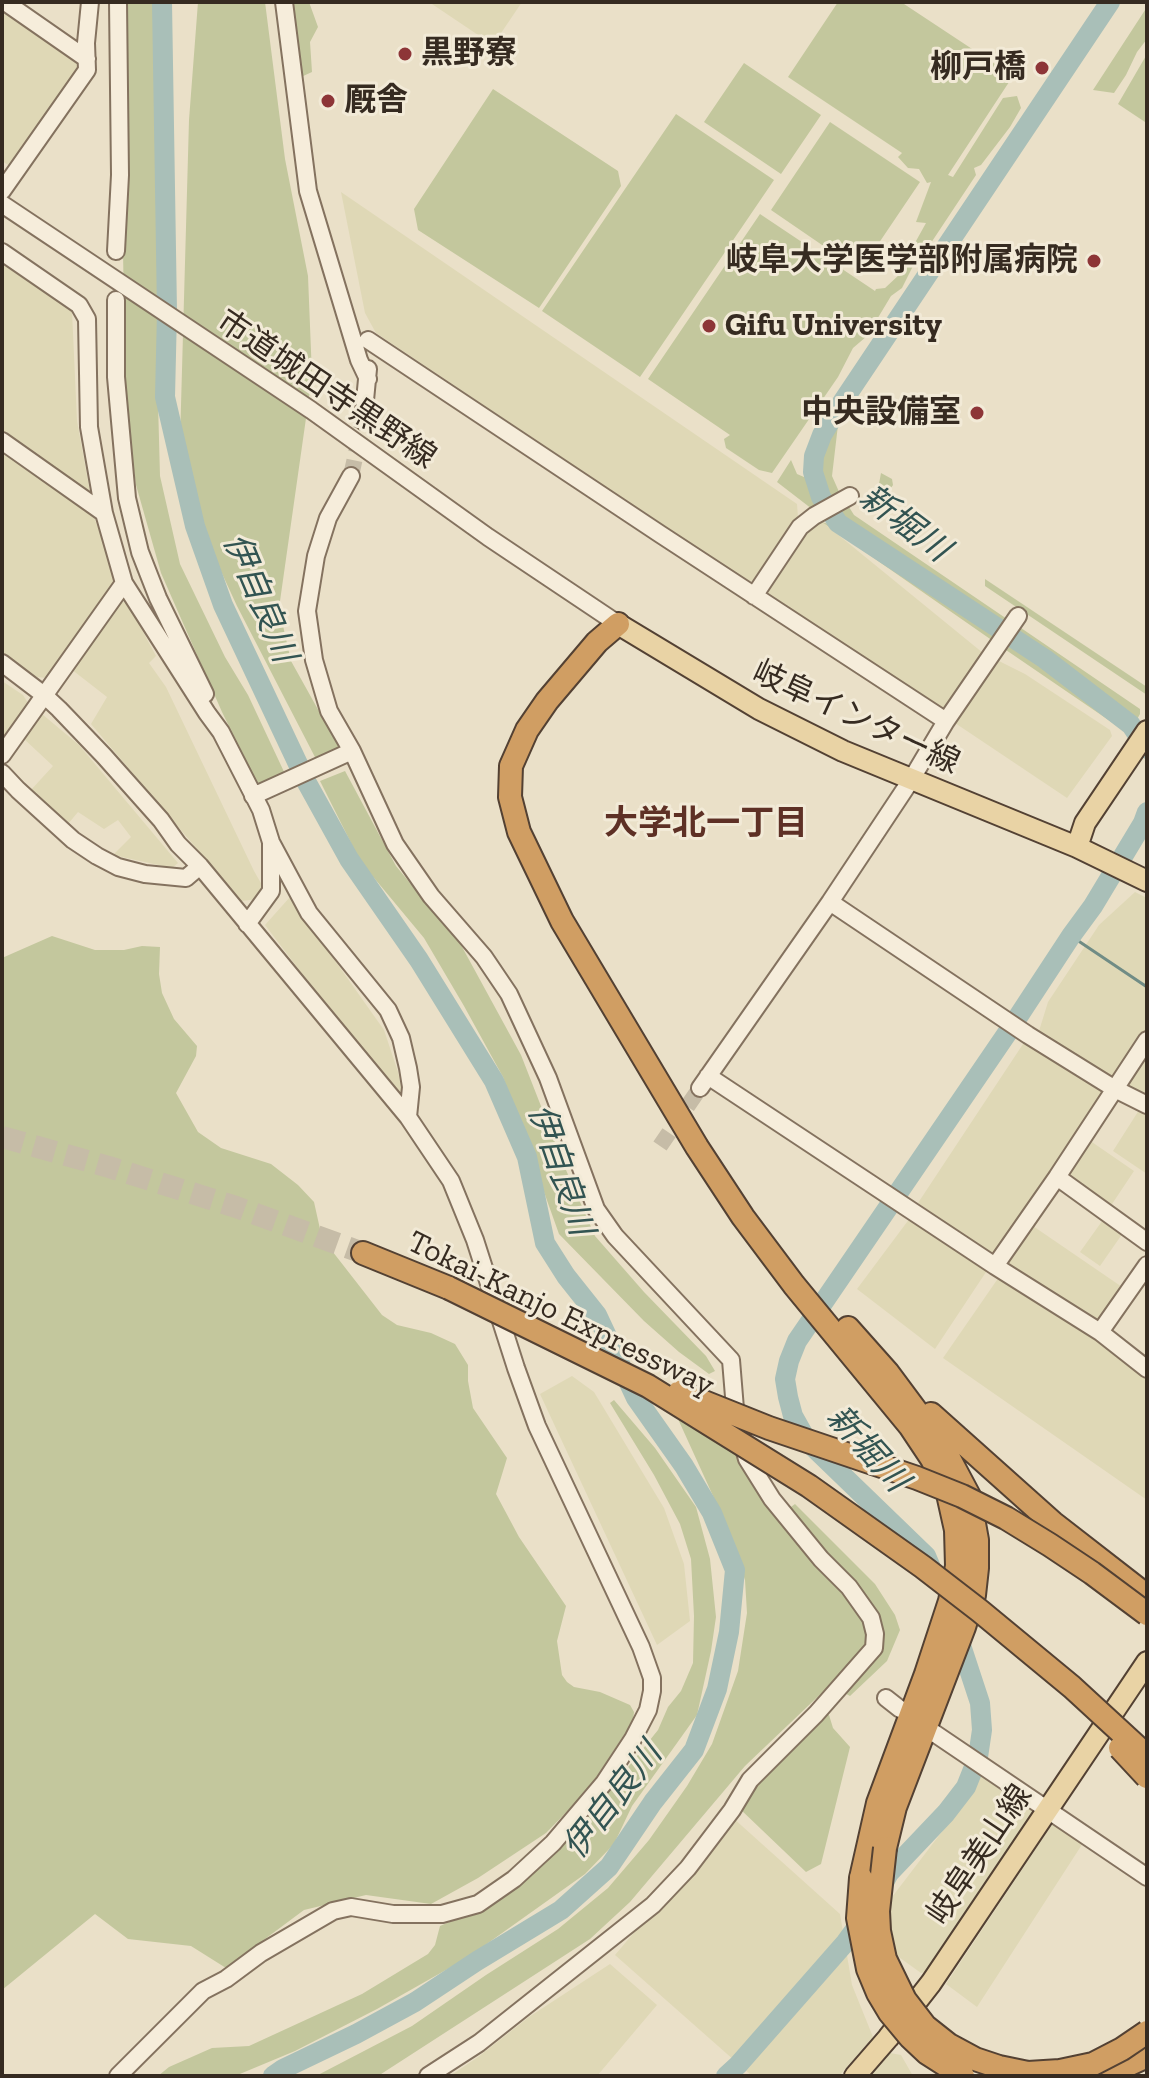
<!DOCTYPE html>
<meta charset="utf-8">
<style>
body{margin:0}
#map{position:relative;width:1149px;height:2078px;overflow:hidden;background:#eae0c8;font-family:"Zilla Slab",serif}
canvas{display:block}
.frame{position:absolute;inset:0;border:4px solid #362b21;pointer-events:none}
</style>
<div id="map">
<canvas width="1149" height="2078"></canvas>
<div class="frame"></div>
</div>
<script>
const g = document.querySelector('canvas').getContext('2d');
g.lineJoin = 'round';
function fill(path, color) {
  g.fillStyle = color;
  g.fill(path, 'evenodd');
}
function poly(rows) {
  const path = new Path2D();
  for (const r of rows) {
    path.moveTo(r[0], r[1]);
    for (let i = 2; i < r.length; i += 2) path.lineTo(r[i], r[i + 1]);
  }
  return path;
}
function trace(path, color, width, dash) {
  g.strokeStyle = color;
  g.lineWidth = width;
  g.lineCap = dash ? 'butt' : 'round';
  g.setLineDash(dash || []);
  g.stroke(path);
}
function write(font, color, halo, rows, align = 'center') {
  g.font = font + ' "Zilla Slab","Noto Sans JP",serif';
  g.lineWidth = 6;
  g.setLineDash([]);
  g.textBaseline = 'middle';
  g.strokeStyle = halo;
  g.fillStyle = color;
  for (const [text, x, y, turn = 0] of rows) {
    g.save();
    g.translate(x, y);
    g.rotate((+turn || 0) * Math.PI / 180);
    g.textAlign = isNaN(turn) ? turn : align;
    if (halo) g.strokeText(text, 0, 0);
    g.fillText(text, 0, 0);
    g.restore();
  }
}
fill(poly([
 [429,2,522,2,493,45],
 [2,7,80,62,78,72,13,168,2,161],
 [341,192,797,504,798,518,760,580,746,581,376,333,365,313],
 [2,261,72,311,77,421,95,520,117,578,46,678,37,677,2,653],
 [820,520,983,653,943,715,763,594,805,528],
 [127,602,156,656,149,663,166,687,254,871,262,885,259,899,241,901,91,724,107,697,71,669,116,603],
 [995,659,1025,674,1110,730,1112,736,1067,798,952,721],
 [2,681,23,695,28,703,2,739],
 [42,714,79,745,178,863,172,868,113,855,131,837,118,820,104,829,78,812,68,824,30,791,53,766,23,738],
 [1135,892,1147,898,1147,1032,1116,1077,1107,1079,1039,1031,1048,1002,1099,925],
 [290,897,384,1030,398,1072,404,1100,345,1030,265,925],
 [1025,1041,1103,1089,1106,1096,993,1257,918,1203],
 [1147,1052,1147,1102,1124,1089],
 [1141,1107,1147,1109,1147,1174,1113,1151],
 [1089,1140,1134,1171,1108,1210,1066,1175],
 [1105,1217,1125,1230,1100,1266,1080,1252],
 [910,1218,988,1269,935,1349,857,1289],
 [1030,1224,1125,1289,1097,1328,1005,1264],
 [999,1277,1137,1367,1147,1379,1147,1500,943,1358],
 [572,1376,594,1392,664,1508,684,1564,690,1621,657,1645,540,1394],
 [982,1771,1038,1808,930,1971,921,1973,896,1955,888,1922,889,1901,960,1808],
 [732,1817,840,1914,852,1985,873,2037,839,2076,752,2076,615,1955],
 [1053,1823,1083,1843,977,2007,946,1984],
 [610,1964,657,2005,597,2076,450,2076,478,2057,529,2017],
 [890,2053,901,2055,913,2076,869,2076]
]), '#dfd8b6');
fill(poly([
 [123,2,161,2,158,175,160,227,157,366,160,476,180,564,225,657,248,695,286,776,260,789,222,712,161,573,136,485,126,414,123,252],
 [198,2,265,2,285,159,308,276,312,376,279,608,291,661,340,749,317,761,237,606,207,541,180,441,189,120],
 [287,2,309,2,318,27,310,42,312,72,301,77],
 [838,2,901,2,1013,76,948,175,953,177,1003,98,1017,96,1021,108,1010,127,981,165,974,168,976,175,923,255,914,264,902,288,891,296,867,336,853,348,838,377,772,473,759,470,726,448,724,439,730,435,648,379,760,214,875,291,876,289,885,288,900,274,902,262,906,259,926,223,916,222,931,182,927,183,919,169,908,168,898,157,902,153,788,77],
 [1147,7,1147,39,1137,52,1126,75,1114,93,1093,90],
 [1147,54,1147,119,1145,122,1118,104],
 [744,63,821,115,781,174,704,122],
 [493,89,618,171,621,186,539,308,418,230,414,209],
 [676,114,774,180,640,377,542,311],
 [830,122,920,182,860,271,771,210],
 [829,424,838,425,832,476,840,494,812,509,777,482,791,460,797,474,804,477,821,459],
 [881,473,892,479,893,485,880,504,876,500],
 [849,507,854,515,1007,619,1002,627,841,521,836,512],
 [822,522,838,527,997,633,993,641],
 [985,579,1147,687,1147,695,985,586],
 [1021,628,1140,709,1140,714,1135,723,1016,634],
 [1014,643,1130,727,1126,732,1006,650],
 [345,771,396,866,461,945,521,1055,566,1170,595,1236,644,1292,706,1356,715,1371,709,1374,679,1352,644,1321,559,1234,503,1077,464,1006,424,938,360,861,320,781],
 [52,936,95,950,124,950,142,946,160,947,159,974,162,993,174,1019,197,1046,196,1056,176,1093,198,1132,221,1148,271,1164,298,1185,314,1202,322,1238,382,1315,397,1325,431,1333,455,1344,468,1365,468,1381,473,1408,507,1458,496,1494,519,1537,566,1606,557,1641,562,1675,567,1682,574,1687,600,1692,630,1705,634,1712,633,1721,588,1790,546,1833,478,1878,431,1904,366,1895,304,1910,226,1968,191,1946,128,1939,95,1914,2,1990,2,958],
 [614,1400,655,1448,696,1507,710,1559,716,1617,711,1651,697,1715,632,1806,614,1844,585,1874,467,1958,377,2009,295,2051,235,2076,158,2076,169,2067,212,2048,249,2046,362,1994,428,1954,435,1945,440,1926,489,1905,533,1874,571,1838,658,1730,668,1707,681,1691,693,1663,694,1616,691,1559,680,1524,654,1475,610,1403],
 [678,1419,735,1452,768,1500,777,1517,795,1504,875,1584,895,1615,900,1630,887,1661,850,1696,830,1685,745,1766,630,1902,590,1939,378,2076,316,2076,412,2026,486,1975,558,1929,608,1888,649,1840,687,1786,712,1744,738,1671,747,1613,745,1580,729,1531],
 [820,1712,829,1715,833,1728,850,1747,821,1864,806,1872,739,1808]
]), '#c3c79d');
trace(poly([
 [1071,936,1147,987]
]), '#708c85', 3);
trace(poly([
 [162,2,167,312,165,397,195,526,223,605,307,783,349,859,419,960,494,1081,527,1157,545,1243,566,1276,597,1315,636,1398,684,1466,712,1513,735,1570,729,1632,717,1689,694,1750,653,1802,609,1867,561,1910,477,1961,415,2002,356,2034,283,2069,273,2076],
 [1110,2,839,407,822,435,814,456,813,472,821,497,838,523,1045,659,1131,725,1147,749],
 [934,1575,926,1556,807,1441,793,1416,788,1397,785,1379,789,1361,797,1341,1012,1026,1071,936,1093,906,1143,823,1147,812],
 [881,1888,889,1873,946,1813,966,1787,978,1757,982,1730,980,1703,956,1630],
 [726,2076,738,2065,846,1942,865,1916]
]), '#a9bfb8', 20);
trace(poly([
 [351,476,363,421],
 [660,1146,700,1088]
]), '#c6bca7', 16, [16, 8]);
trace(poly([
 [2,1137,109,1167,236,1207,363,1253]
]), '#c6bca7', 22, [22, 11]);
const minor = poly([
 [5,2,87,59],
 [284,2,308,191,359,360,368,379],
 [2,191,87,70,86,43,90,2],
 [2,204,311,410,488,537,618,624],
 [116,251,120,175,118,2],
 [2,252,79,305,87,319,89,427,104,513],
 [116,300,116,377,127,498,140,552,158,598,205,694],
 [368,340,660,534,946,721],
 [363,421,368,369],
 [2,441,104,513,124,583,207,713,221,732,261,810,271,842,271,891,247,924],
 [351,476,328,518,316,556,307,611,314,660,329,711,352,751,395,844,431,896,484,957,509,994,548,1078,596,1209,615,1236,731,1360,736,1421,747,1459,772,1499,821,1559,849,1587,871,1618,875,1634,874,1648,816,1714,750,1780,732,1810,688,1868,653,1905,479,2043,428,2076],
 [754,596,800,527,814,516,850,496],
 [2,663,44,695,59,709,104,756,161,820,178,844,200,866,408,1117,451,1181,475,1240,516,1368,537,1426,641,1647,652,1678,652,1691,648,1710,633,1739,604,1783,553,1843,514,1879,478,1904,442,1914,393,1914,351,1907,333,1911,261,1953,226,1979,203,1991,118,2076],
 [2,755,124,583],
 [2,773,18,790,73,840,97,856,118,867,145,874,186,878,200,866],
 [253,796,352,751],
 [272,844,309,913,388,1010,401,1038,408,1068,411,1087,408,1117],
 [830,902,1028,1035,1115,1089,1147,1105],
 [708,1076,995,1266,1100,1332,1147,1369],
 [700,1088,830,902,911,780,946,721,1018,616],
 [1057,1177,1147,1242],
 [995,1266,1057,1177,1147,1040],
 [1100,1332,1147,1265],
 [886,1698,900,1709],
 [934,1733,1147,1877]
]);
const major = poly([
 [618,624,759,709,843,751,1077,847,1147,881],
 [1077,847,1085,823,1147,731],
 [855,2076,888,2038,931,1983,1147,1662]
]);
const highway = poly([
 [618,624,597,642,547,701,527,730,511,766,510,797,519,832,562,921,697,1147,743,1217,794,1285,910,1426,932,1459,948,1494,956,1530,957,1566,950,1601,926,1674,878,1803,861,1878],
 [363,1253,449,1288],
 [848,1328,888,1373,943,1447,969,1496,977,1540,977,1568,974,1595,964,1627,895,1807,885,1848],
 [931,1414,1053,1523,1147,1596],
 [1104,2076,1147,2056]
]);
trace(minor, '#84725f', 20);
trace(major, '#534133', 24);
trace(highway, '#534133', 26);
trace(minor, '#f6eddb', 16);
trace(major, '#e9d3a5', 20);
trace(highway, '#d09e63', 22);
const highwayBridge = poly([
 [449,1288,648,1386,809,1486,923,1567,980,1611,1072,1687,1147,1756],
 [679,1392,769,1428,917,1478,962,1496,1006,1518,1050,1545,1092,1573,1147,1614],
 [1120,1748,1147,1777],
 [885,1848,878,1911,879,1931,885,1959,905,2000,925,2026,949,2045,975,2059,999,2067,1028,2073,1060,2071,1093,2064,1122,2049,1147,2032],
 [861,1878,858,1918,868,1969,878,1993,890,2013,910,2037,927,2053,963,2076]
]);
trace(highwayBridge, '#534133', 26, []);
trace(highwayBridge, '#d09e63', 22);
for (const [x, y, r, color] of [
 [405,54,8,"#8d3537"],
 [1042,68,8,"#8d3537"],
 [328,101,8,"#8d3537"],
 [1094,261,8,"#8d3537"],
 [709,326,8,"#8d3537"],
 [977,413,8,"#8d3537"]
]) {
  const dot = new Path2D();
  dot.arc(x, y, r, 0, 2 * Math.PI);
  g.fillStyle = color;
  g.fill(dot);
  trace(dot, '#f2ead7', 3);
}
write('bold 32px', '#362b21', '#f2ead7', [
 ["黒野寮",421,54],
 ["柳戸橋",1026,68,"right"],
 ["厩舎",344,101],
 ["岐阜大学医学部附属病院",1078,261,"right"],
 ["Gifu University",725,326],
 ["中央設備室",961,413,"right"]
], 'left');
write('32px', '#362b21', '#f2ead7', [
 ["市道城田寺黒野線",326,390,34],
 ["岐阜インター線",856,718,25],
 ["Tokai-Kanjo Expressway",561,1314,26],
 ["岐阜美山線",980,1855,-56]
]);
write('italic 34px', '#325452', '#f2ead7', [
 ["新堀川",904,524,37],
 ["伊自良川",259,598,67],
 ["伊自良川",560,1170,71],
 ["新堀川",867,1449,48],
 ["伊自良川",613,1801,-52]
]);
write('bold 34px', '#5e3025', '#f2ead7', [
 ["大学北一丁目",706,824]
]);
</script>
